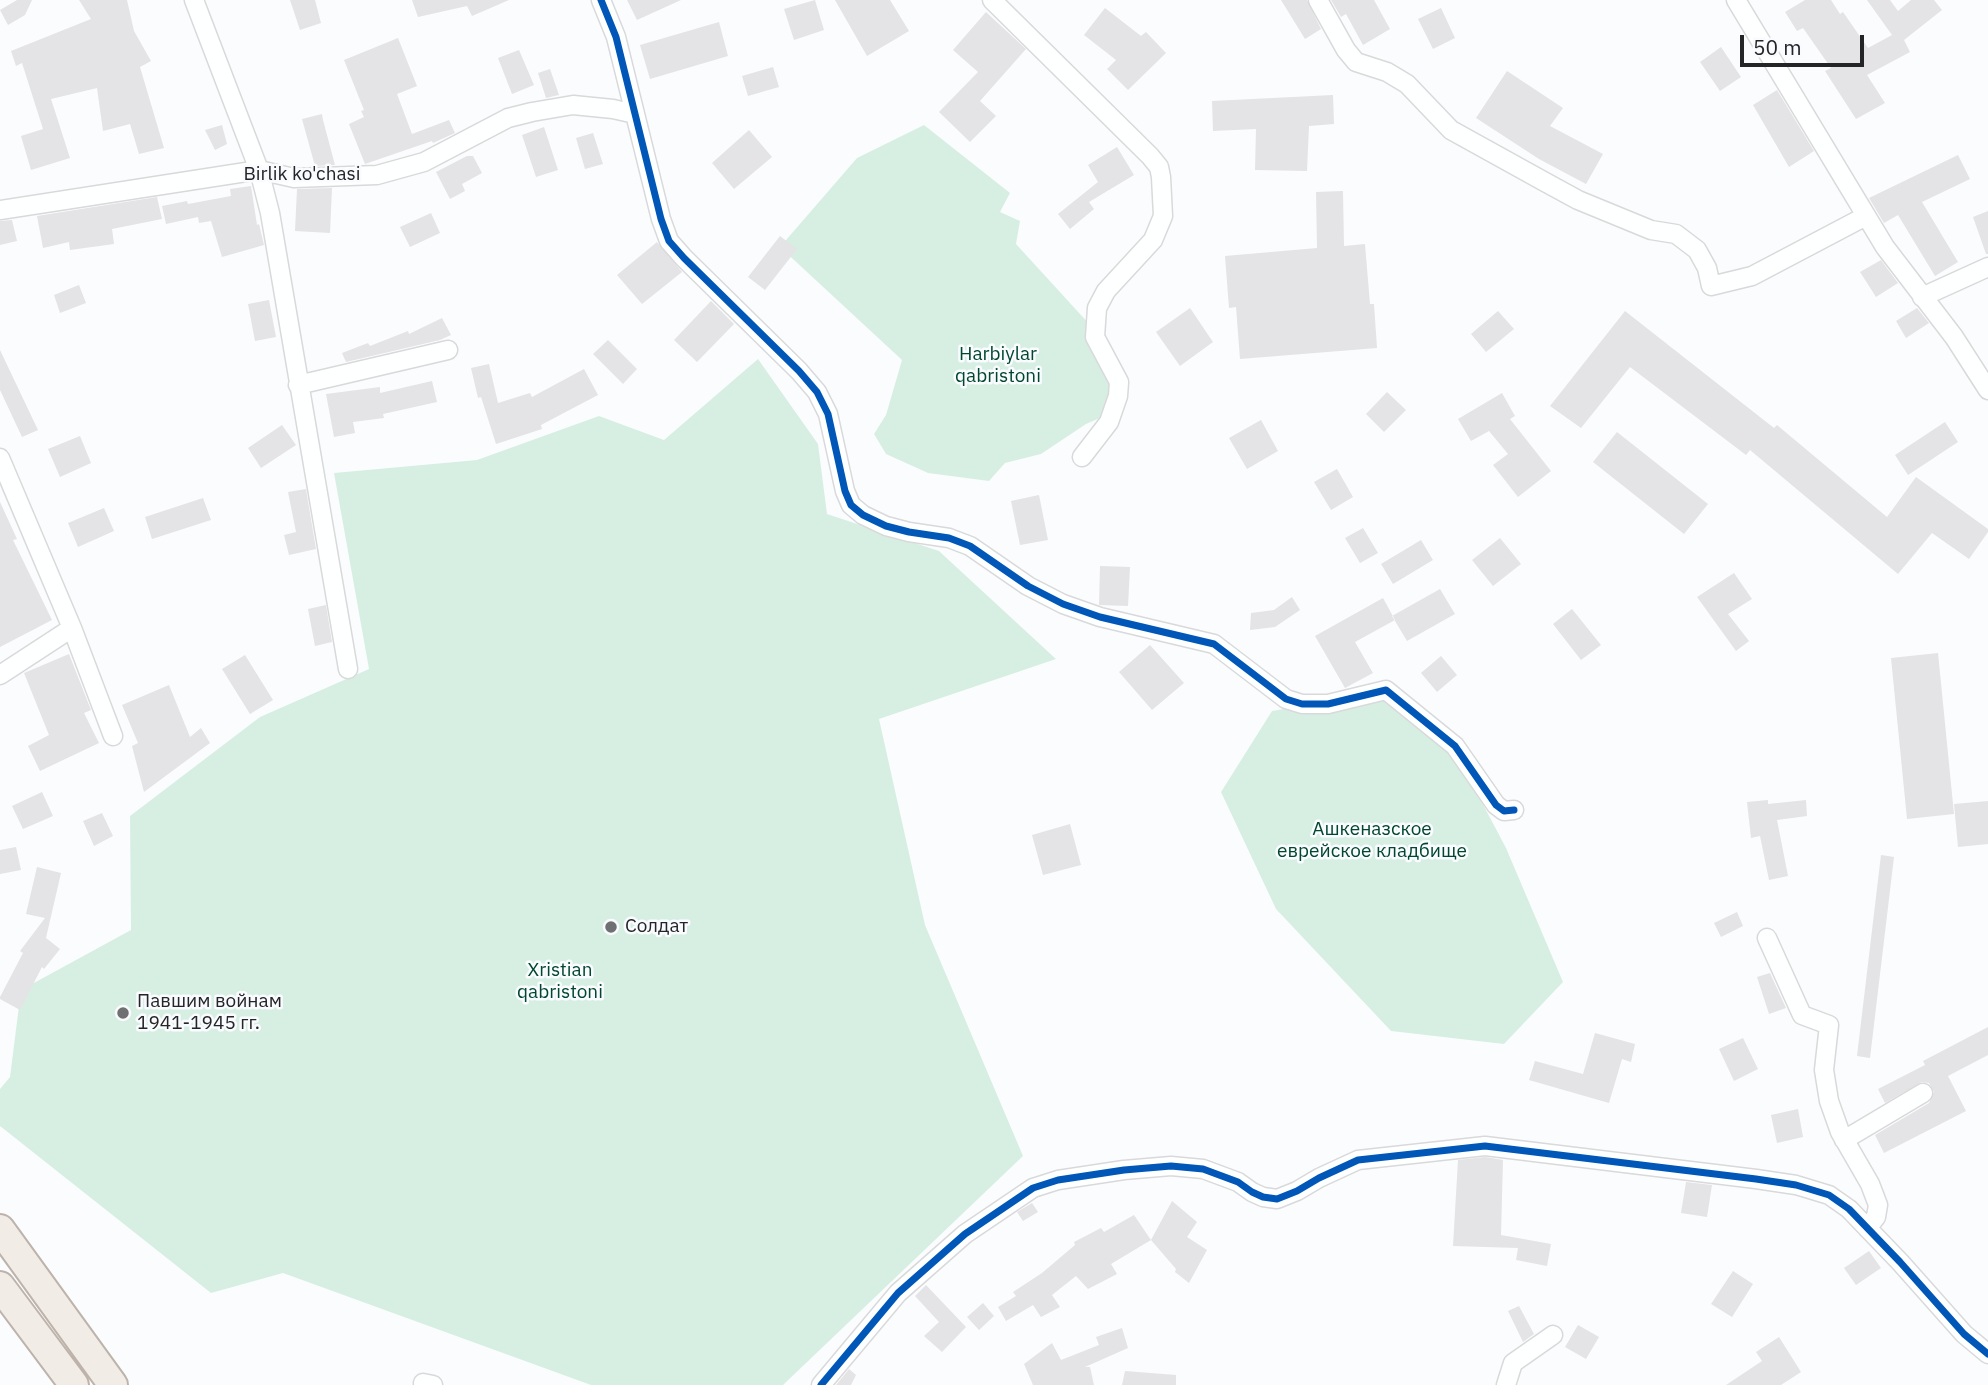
<!DOCTYPE html>
<meta charset="utf-8">
<style>
body{margin:0}
#map{position:relative;width:1988px;height:1385px;overflow:hidden;background:#fbfcfe;font-family:"IBM Plex Sans",sans-serif}
canvas{display:block}
.scale{position:absolute;left:1740px;top:35px;width:124px;height:32px;box-sizing:border-box;border:4px solid #242526;border-top:0;padding-left:9px;font-size:21px;line-height:24px;white-space:nowrap;color:#242526;-webkit-text-stroke:5px #fafbff;paint-order:stroke}
</style>
<div id="map">
<canvas width="1988" height="1385"></canvas>
<div class="scale">50 m</div>
</div>
<script>
const g = document.querySelector('canvas').getContext('2d');
g.lineJoin = 'round';
function fill(path, color) {
  g.fillStyle = color;
  g.fill(path, 'evenodd');
}
function poly(rows) {
  const path = new Path2D();
  for (const r of rows) {
    path.moveTo(r[0], r[1]);
    for (let i = 2; i < r.length; i += 2) path.lineTo(r[i], r[i + 1]);
  }
  return path;
}
function trace(path, color, width, dash) {
  g.strokeStyle = color;
  g.lineWidth = width;
  g.lineCap = dash ? 'butt' : 'round';
  g.setLineDash(dash || []);
  g.stroke(path);
}
function write(font, color, halo, rows, align = 'center') {
  g.font = font + ' "IBM Plex Sans",sans-serif';
  g.lineWidth = 5;
  g.setLineDash([]);
  g.textBaseline = 'middle';
  g.strokeStyle = halo;
  g.fillStyle = color;
  for (const [text, x, y, turn = 0] of rows) {
    g.save();
    g.translate(x, y);
    g.rotate((+turn || 0) * Math.PI / 180);
    g.textAlign = isNaN(turn) ? turn : align;
    if (halo) g.strokeText(text, 0, 0);
    g.fillText(text, 0, 0);
    g.restore();
  }
}
fill(poly([
 [924,125,1010,193,1000,212,1020,221,1016,244,1102,338,1126,386,1114,412,1086,424,1041,454,1005,463,989,481,928,473,886,454,874,434,886,415,902,360,780,247,857,158],
 [758,359,818,444,827,514,939,551,1056,659,879,719,925,925,1023,1156,783,1385,591,1385,283,1273,211,1293,0,1126,0,1089,10,1077,21,990,131,930,130,816,260,717,369,669,334,473,477,460,599,416,664,440],
 [1384,691,1449,740,1506,848,1563,982,1504,1044,1391,1031,1276,909,1221,792,1272,711]
]), '#d7efe3');
fill(poly([
 [17,0,32,0,25,15,8,25,0,10],
 [79,0,127,0,134,31,151,61,140,67,164,148,139,154,130,124,103,131,97,88,51,99,70,158,31,170,21,136,43,129,22,63,16,66,11,51,91,19],
 [290,0,315,0,321,23,300,30],
 [412,0,509,0,472,16,467,6,418,17],
 [627,0,681,0,637,20],
 [815,0,824,30,794,40,784,9],
 [835,0,890,0,909,31,867,56],
 [1281,0,1307,0,1321,29,1305,39],
 [1331,0,1374,0,1390,29,1363,45,1346,14,1341,17],
 [1805,0,1831,0,1840,14,1843,12,1868,48,1892,35,1867,0,1890,0,1898,11,1911,0,1934,0,1942,10,1904,40,1910,52,1867,75,1885,103,1856,119,1825,71,1831,68,1803,28,1797,31,1785,12],
 [1105,8,1141,36,1146,32,1166,53,1128,90,1107,69,1116,60,1084,35],
 [1441,8,1455,38,1433,49,1418,19],
 [986,12,1026,49,980,101,996,116,970,142,939,112,978,72,953,50],
 [719,22,728,56,650,79,640,45],
 [398,38,417,86,397,94,412,134,449,120,455,133,433,143,432,141,365,164,349,124,364,117,361,111,364,110,344,60],
 [1721,47,1741,77,1720,91,1700,62],
 [519,50,534,85,512,94,498,58],
 [773,67,779,87,748,96,742,76],
 [550,69,559,95,546,98,538,73],
 [1507,71,1563,108,1550,126,1603,154,1586,184,1539,159,1476,118],
 [1777,90,1814,151,1789,167,1753,105],
 [1333,95,1334,124,1309,126,1307,171,1255,170,1256,129,1213,131,1212,101],
 [322,114,323,120,335,165,315,166,302,119],
 [222,125,227,144,215,150,205,130],
 [544,127,558,170,536,177,522,135],
 [749,130,772,157,734,189,712,163],
 [593,133,603,164,585,169,576,138],
 [1117,147,1134,175,1089,202,1094,209,1070,229,1058,214,1098,182,1088,165],
 [1958,155,1970,179,1922,202,1958,262,1935,276,1898,215,1884,223,1869,198],
 [467,156,473,156,482,173,462,184,465,191,450,199,436,172],
 [251,186,257,225,259,224,264,245,222,257,211,221,199,223,198,217,166,224,162,206,187,201,188,204,231,196,230,189],
 [332,188,330,233,295,231,297,189],
 [1343,191,1344,246,1365,244,1370,304,1374,304,1377,348,1240,359,1236,307,1229,308,1225,256,1317,248,1316,192],
 [157,197,162,219,112,229,114,244,70,250,69,242,43,248,37,216],
 [1988,211,1988,254,1986,254,1973,217],
 [431,213,440,233,410,247,400,227],
 [12,220,17,241,0,245,0,221],
 [780,236,797,249,765,290,748,277],
 [657,242,682,272,642,304,617,275],
 [1881,260,1898,283,1876,297,1860,272],
 [79,285,86,303,60,313,54,295],
 [269,300,276,337,255,341,248,304],
 [711,301,734,324,697,362,674,340],
 [1190,308,1213,342,1180,366,1156,332],
 [1917,308,1929,323,1906,338,1896,321],
 [1498,311,1514,329,1486,352,1471,334],
 [1625,311,1774,428,1777,425,1887,517,1916,477,1988,529,1988,532,1969,559,1932,533,1898,574,1750,450,1746,455,1630,367,1581,428,1550,406],
 [442,318,451,335,440,340,346,362,342,353,368,343,370,346,408,331,409,334],
 [608,340,637,369,623,384,593,354],
 [0,350,38,430,22,437,0,390],
 [489,364,498,403,530,393,532,397,584,369,598,395,541,425,542,429,496,444,481,397,478,398,471,368],
 [432,381,437,402,383,414,384,418,353,422,355,433,334,437,326,394,380,387,380,393],
 [1387,392,1406,410,1384,432,1366,414],
 [1502,393,1515,416,1510,419,1551,471,1518,497,1493,465,1508,454,1489,431,1471,441,1458,419],
 [1261,420,1278,451,1247,469,1229,438],
 [1945,422,1958,442,1908,475,1895,455],
 [282,425,296,445,261,468,248,448],
 [1617,432,1708,504,1684,534,1593,462],
 [80,436,91,463,60,477,48,449],
 [1337,469,1353,497,1331,510,1314,482],
 [306,489,316,549,289,555,284,535,296,532,288,492],
 [1039,495,1048,540,1020,545,1011,501],
 [203,498,211,520,152,539,145,517],
 [0,502,17,539,13,540,52,620,0,647],
 [104,508,114,531,78,547,68,523],
 [1363,528,1378,553,1360,563,1345,538],
 [1500,538,1521,564,1493,586,1472,560],
 [1421,540,1433,560,1393,584,1381,564],
 [1100,566,1130,567,1128,606,1099,605],
 [1734,573,1752,599,1728,614,1749,641,1736,651,1697,597],
 [1440,589,1455,614,1407,641,1392,616],
 [1292,597,1300,610,1275,627,1250,630,1251,613,1274,610],
 [1383,598,1395,620,1355,642,1373,673,1345,688,1315,636],
 [326,605,332,642,315,646,308,609],
 [1572,609,1601,645,1581,660,1553,624],
 [1150,645,1184,683,1152,710,1119,672],
 [1938,653,1954,814,1907,819,1891,658],
 [69,654,91,710,84,713,99,743,40,771,28,746,49,735,24,673],
 [245,655,273,700,250,714,222,669],
 [1441,656,1457,675,1437,692,1421,673],
 [169,685,190,737,201,728,210,743,144,792,132,746,138,743,122,705],
 [42,792,53,816,23,829,12,806],
 [1768,800,1768,804,1806,800,1807,816,1777,820,1788,876,1769,880,1760,836,1751,838,1747,802],
 [1988,801,1988,844,1958,847,1954,804],
 [102,813,113,836,94,846,83,821],
 [1070,824,1081,865,1043,875,1032,835],
 [16,847,21,870,0,874,0,850],
 [1881,855,1894,857,1870,1058,1857,1056],
 [37,867,61,873,46,938,60,949,44,969,42,967,20,1010,0,999,0,997,23,953,20,951,45,918,26,914],
 [1737,912,1743,926,1721,937,1714,923],
 [1770,973,1786,1008,1769,1014,1757,977],
 [1988,1027,1988,1055,1948,1076,1966,1111,1884,1153,1875,1135,1929,1103,1934,1092,1929,1083,1922,1082,1885,1103,1878,1089,1925,1065,1923,1061],
 [1595,1033,1635,1044,1631,1062,1622,1059,1609,1103,1529,1080,1535,1061,1583,1074],
 [1743,1038,1758,1069,1734,1081,1719,1049],
 [1798,1109,1803,1137,1777,1143,1771,1115],
 [1485,1157,1503,1160,1501,1235,1551,1244,1547,1266,1516,1260,1518,1248,1453,1246,1458,1160],
 [1686,1182,1712,1185,1707,1217,1681,1213],
 [1172,1201,1197,1222,1187,1237,1207,1250,1189,1283,1175,1272,1176,1269,1151,1240],
 [1032,1203,1038,1212,1023,1221,1017,1212],
 [1134,1215,1151,1240,1111,1264,1117,1274,1088,1289,1076,1276,1052,1295,1060,1307,1041,1317,1033,1305,1006,1321,998,1307,1016,1296,1013,1292,1042,1273,1075,1245,1074,1242,1101,1228,1104,1232],
 [1869,1251,1881,1268,1856,1285,1844,1268],
 [1733,1271,1753,1284,1732,1317,1711,1304],
 [926,1285,966,1327,942,1352,924,1336,939,1322,915,1296],
 [983,1303,994,1316,979,1330,967,1317],
 [1519,1306,1534,1334,1523,1342,1508,1311],
 [1578,1325,1599,1337,1586,1359,1565,1347],
 [1122,1328,1128,1348,1085,1367,1090,1367,1094,1385,1033,1385,1024,1364,1052,1343,1061,1360,1099,1345,1096,1337],
 [1779,1337,1801,1372,1781,1385,1726,1385,1762,1361,1756,1352],
 [849,1369,856,1375,851,1385,836,1385],
 [1125,1371,1176,1375,1176,1385,1122,1385]
]), '#e4e3e5');
const street = poly([
 [194,0,259,170,270,213,348,669],
 [601,0,616,37,661,219,669,241,684,258,799,371,817,392,828,414,845,491,851,505,863,515,886,526,909,532,949,538,970,546,1028,586,1063,604,1100,617,1214,644,1286,699,1302,704,1328,704,1386,690,1455,746,1496,805,1504,811,1514,810],
 [992,0,1150,156,1159,167,1161,177,1163,216,1153,240,1106,291,1097,308,1095,337,1119,382,1118,396,1109,422,1082,457],
 [1318,0,1346,50,1356,62,1387,72,1407,84,1451,130,1545,182,1578,200,1651,230,1676,234,1697,250,1707,268,1711,286,1752,276,1866,216],
 [1736,0,1885,247,1954,337,1988,390],
 [0,210,259,170,294,178,377,175,424,162,508,118,532,112,573,105,613,109,635,114],
 [1922,297,1988,267],
 [298,385,448,350],
 [0,458,72,628,113,736],
 [0,675,72,628],
 [1767,938,1802,1015,1829,1025,1824,1070,1829,1101,1840,1132,1870,1184,1878,1205,1876,1217,1867,1228],
 [1844,1140,1923,1093],
 [423,1383,433,1385],
 [821,1385,898,1293,965,1234,1033,1188,1058,1180,1124,1170,1171,1166,1203,1169,1238,1182,1252,1192,1263,1197,1277,1199,1297,1191,1319,1178,1358,1160,1485,1146,1756,1179,1796,1185,1829,1195,1849,1209,1900,1262,1964,1334,1988,1354],
 [1506,1385,1513,1363,1553,1335]
]);
const primary = poly([
 [0,1229,113,1385],
 [0,1286,74,1385]
]);
trace(street, '#d9d9db', 21);
trace(primary, '#bdb3ab', 32);
trace(street, '#feffff', 18);
trace(primary, '#f2ece7', 28);
trace(poly([
 [601,0,616,37,661,219,669,241,684,258,799,371,817,392,828,414,845,491,851,505,863,515,886,526,909,532,949,538,970,546,1028,586,1063,604,1100,617,1214,644,1286,699,1302,704,1328,704,1386,690,1455,746,1496,805,1504,811,1514,810],
 [821,1385,898,1293,965,1234,1033,1188,1058,1180,1124,1170,1171,1166,1203,1169,1238,1182,1252,1192,1263,1197,1277,1199,1297,1191,1319,1178,1358,1160,1485,1146,1756,1179,1796,1185,1829,1195,1849,1209,1900,1262,1964,1334,1988,1354]
]), '#0057b8', 7);
for (const [x, y, r, color] of [
 [611,927,7,"#6f7072"],
 [123,1013,7,"#6f7072"]
]) {
  const dot = new Path2D();
  dot.arc(x, y, r, 0, 2 * Math.PI);
  g.fillStyle = color;
  g.fill(dot);
  trace(dot, '#fafbff', 2.5);
}
write('19px', '#242526', '#fafbff', [
 ["Birlik ko'chasi",302,175]
]);
write('19px', '#00472d', '#fafbff', [
 ["Harbiylar",998,355],
 ["qabristoni",998,377],
 ["Ашкеназское",1372,830],
 ["еврейское кладбище",1372,852],
 ["Xristian",560,971],
 ["qabristoni",560,993]
]);
write('19px', '#242526', '#fafbff', [
 ["Солдат",625,927],
 ["Павшим войнам",137,1002],
 ["1941-1945 гг.",137,1024]
], 'left');
</script>
